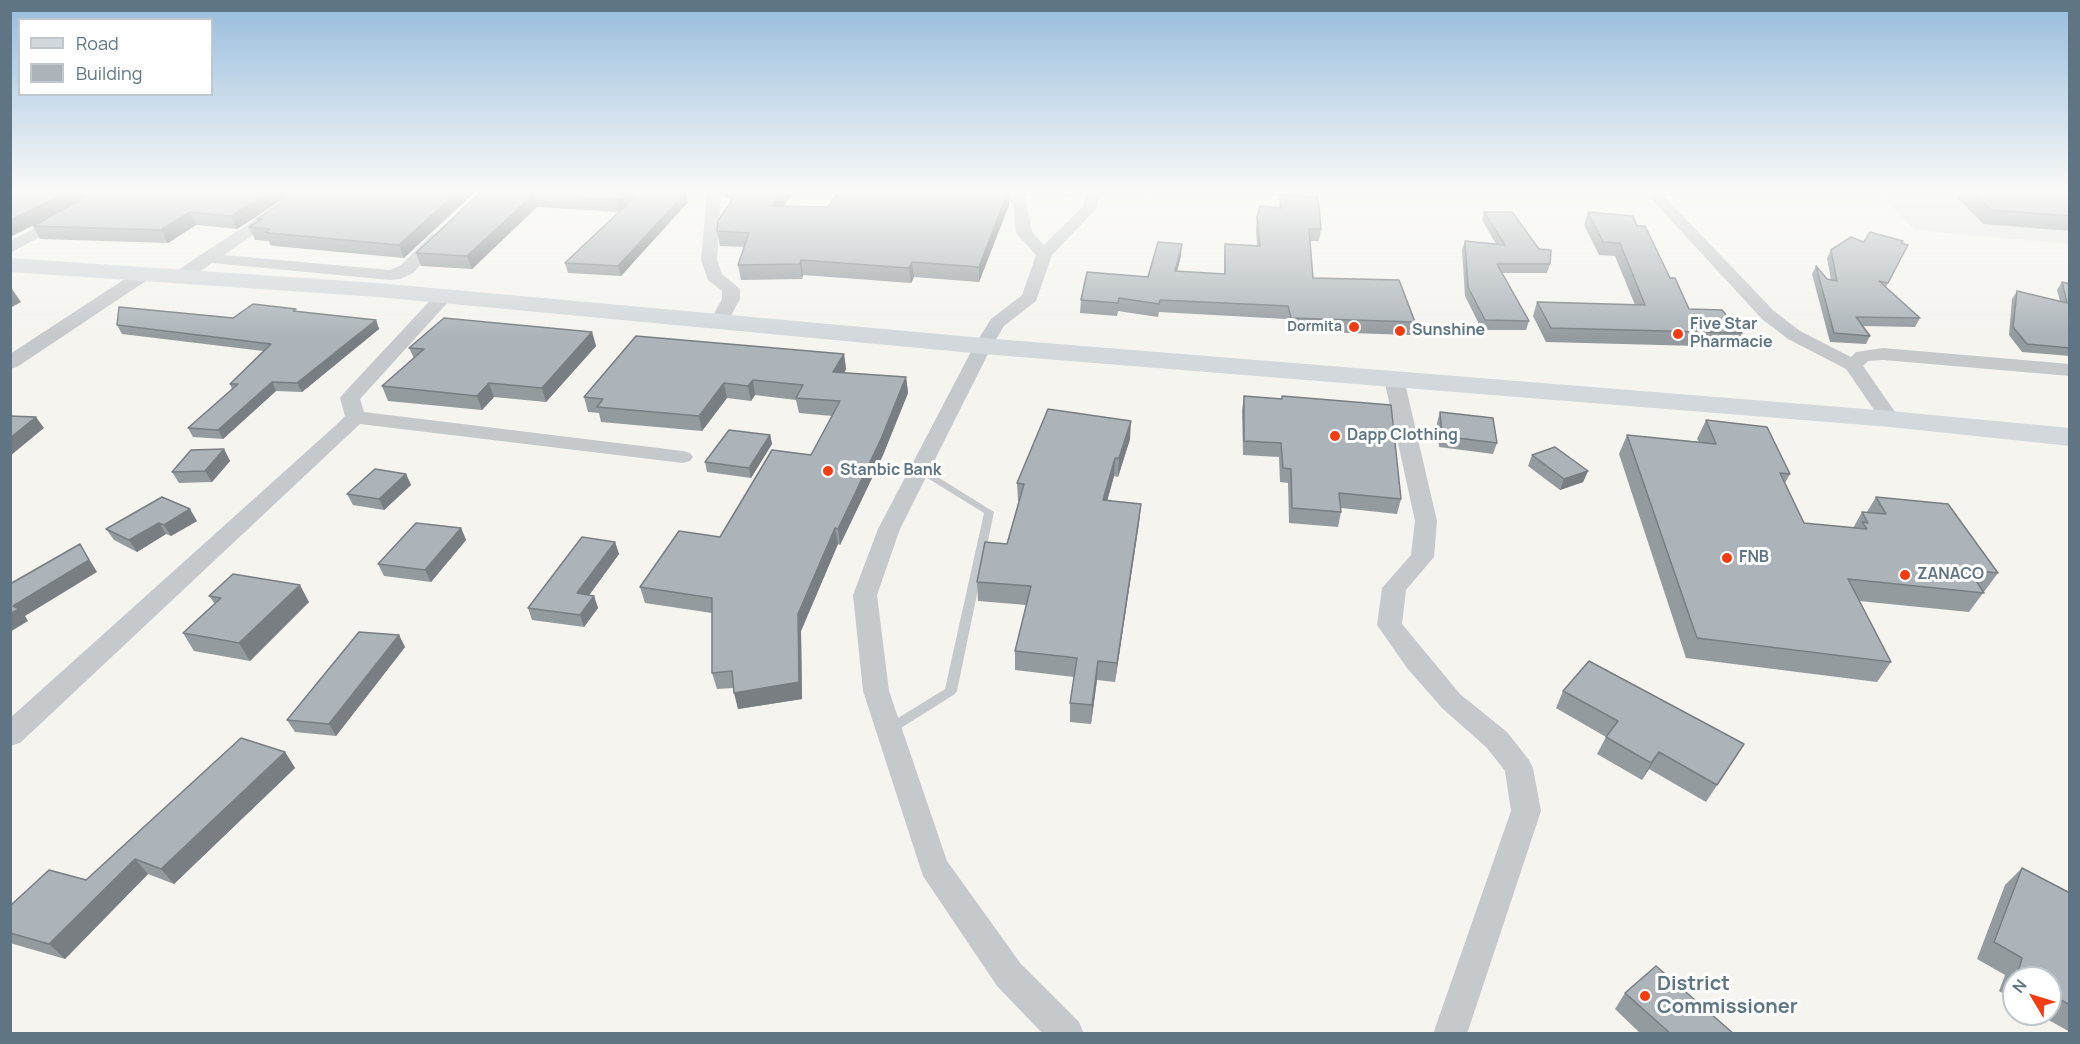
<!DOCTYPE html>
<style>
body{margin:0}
#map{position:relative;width:2080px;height:1044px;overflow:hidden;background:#f5f4ef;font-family:Manrope,sans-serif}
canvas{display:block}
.frame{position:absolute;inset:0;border:12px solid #607584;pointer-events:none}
.legend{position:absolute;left:18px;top:18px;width:195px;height:78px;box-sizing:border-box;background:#fff;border:2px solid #bfc8ce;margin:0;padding:8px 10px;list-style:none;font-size:18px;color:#607584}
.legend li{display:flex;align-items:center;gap:12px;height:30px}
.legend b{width:30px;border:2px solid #bfc8ce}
.north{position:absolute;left:2002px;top:966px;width:60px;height:60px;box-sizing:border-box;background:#fff;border:2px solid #bfc8ce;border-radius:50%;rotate:308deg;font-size:16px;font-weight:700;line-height:24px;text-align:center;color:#607584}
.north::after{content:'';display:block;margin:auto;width:21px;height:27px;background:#f33c11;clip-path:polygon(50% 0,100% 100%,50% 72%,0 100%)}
</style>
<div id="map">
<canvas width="2080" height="1044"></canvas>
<div class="frame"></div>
<ul class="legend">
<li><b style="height:8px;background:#d2d8dc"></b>Road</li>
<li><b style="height:16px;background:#acb4b9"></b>Building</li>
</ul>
<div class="north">N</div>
</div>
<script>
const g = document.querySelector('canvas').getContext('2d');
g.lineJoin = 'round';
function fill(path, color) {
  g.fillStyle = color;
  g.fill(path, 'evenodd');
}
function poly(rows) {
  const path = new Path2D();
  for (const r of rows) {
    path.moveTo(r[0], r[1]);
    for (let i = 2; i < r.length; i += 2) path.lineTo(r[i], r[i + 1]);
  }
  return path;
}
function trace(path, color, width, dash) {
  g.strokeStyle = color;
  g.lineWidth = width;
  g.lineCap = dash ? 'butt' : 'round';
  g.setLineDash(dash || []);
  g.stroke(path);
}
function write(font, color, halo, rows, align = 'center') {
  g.font = font + ' Manrope,sans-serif';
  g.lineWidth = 6;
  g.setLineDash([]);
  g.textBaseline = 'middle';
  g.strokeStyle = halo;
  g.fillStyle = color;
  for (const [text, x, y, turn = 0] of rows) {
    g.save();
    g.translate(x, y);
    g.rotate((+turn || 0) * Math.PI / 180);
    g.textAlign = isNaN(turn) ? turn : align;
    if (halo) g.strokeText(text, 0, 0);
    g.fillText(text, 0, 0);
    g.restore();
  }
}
fill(poly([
 [1876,191,2069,191,2069,244,1915,230]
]), '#e5e6e3');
trace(poly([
 [1036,191,1073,196]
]), '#bcbfc1', 3, [2, 2]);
fill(poly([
 [920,466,994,512,957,691,955,694,890,735,885,734,884,730,885,726,945,689,984,513,916,471,915,469,920,466]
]), '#c6c9cc');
fill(poly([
 [105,191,123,191,10,253,10,241,105,191],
 [300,191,317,191,224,255,390,270,401,265,432,234,438,232,446,237,413,273,400,279,390,280,212,263,186,281,174,281,172,277,174,273,200,255,300,191],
 [707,191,721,191,717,260,722,274,740,289,740,299,728,321,725,325,719,326,713,325,710,321,722,299,722,291,708,280,701,260,707,191],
 [954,191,991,191,1025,197,1032,232,1044,245,1083,206,1087,191,1101,191,1095,210,1052,255,1036,301,1004,326,992,346,900,529,877,595,889,691,947,861,1021,964,1079,1022,1084,1034,1043,1034,997,986,923,876,863,691,853,595,878,529,974,346,991,319,1022,295,1036,255,1016,233,1013,203,961,195,954,191],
 [1644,191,1659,191,1774,311,1800,331,1851,357,1856,352,1883,348,2070,364,2070,376,1883,360,1868,361,1863,366,1900,419,1897,423,1883,423,1846,369,1788,339,1762,319,1644,191],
 [143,270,149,271,151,275,149,279,17,367,10,369,10,354,137,271,143,270],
 [444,291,450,292,453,296,450,300,360,399,364,412,683,451,690,453,693,457,690,461,683,463,360,424,20,743,10,746,10,718,335,426,345,416,340,398,343,394,438,292,444,291],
 [1394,373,1401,375,1404,379,1437,521,1434,557,1406,590,1402,624,1460,694,1507,732,1529,760,1533,768,1541,811,1467,1034,1433,1034,1511,811,1505,771,1487,748,1442,708,1407,668,1377,625,1382,588,1411,555,1415,521,1384,379,1387,375,1394,373]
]), '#c6c9cc');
fill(poly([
 [10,258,378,283,983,338,1890,411,2070,428,2070,446,1890,427,983,354,378,297,10,272,10,258]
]), '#d2d8dc');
fill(poly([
 [10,191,296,191,237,229,196,225,168,243,40,239,33,226,59,212,10,237],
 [476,191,404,258,274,246,270,245,269,241,255,240,249,227,258,221,257,219],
 [482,191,686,192,688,202,621,276,568,273,565,263,618,212,537,207,472,269,421,266,416,253],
 [722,191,794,191,784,206,828,207,839,191,1014,191,1013,193,1009,192,1009,205,979,282,914,277,911,283,803,275,802,279,741,280,738,265,744,247,720,246,717,231,732,200,723,195],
 [1125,191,1160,191,1160,194],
 [1962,191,2056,191,2070,192,2070,231,1983,224,1958,198],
 [1280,195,1321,229,1319,241,1310,241,1313,278,1415,322,1411,335,1289,331,1286,319,1159,312,1158,317,1118,311,1117,316,1080,313,1081,300,1148,277,1181,256,1177,271,1224,274,1224,256,1225,244,1257,246,1256,229,1257,217,1279,207],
 [1484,212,1550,264,1547,273,1502,273,1529,321,1526,330,1482,330,1465,296,1462,250,1465,241,1496,244,1482,220],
 [1588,212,1637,226,1689,309,1742,333,1736,347,1546,342,1533,316,1537,302,1635,305,1615,256,1599,255,1584,225],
 [1864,242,1908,245,1886,287,1920,318,1915,327,1862,326,1870,336,1866,344,1830,342,1812,274,1816,266,1827,279,1831,280,1827,258,1831,250],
 [2062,282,2070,284,2070,356,2022,352,2009,335,2012,299,2017,291,2060,301,2057,290],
 [298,312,376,320,379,329,302,392,276,391,223,439,193,437,188,428,232,389,230,384,263,351,122,334,117,325,233,318],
 [592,332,596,346,546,402,494,397,482,410,388,401,382,386,414,358,409,348],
 [844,354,846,369,844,373,906,377,908,393,883,455,840,545,838,544,801,631,802,699,738,709,734,688,717,689,712,673,712,613,645,603,640,587,720,537,811,455,832,416,799,413,796,400,755,395,751,401,727,398,702,431,601,422,599,413,588,412,584,397],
 [1244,396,1401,499,1397,514,1341,508,1341,512,1338,527,1289,523,1288,483,1280,482,1279,457,1243,455,1242,410],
 [1440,412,1497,443,1493,454,1439,447,1437,423],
 [1706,420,1790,474,1785,483,1804,523,1853,528,1862,512,1867,512,1876,497,1998,573,1969,612,1859,601,1891,662,1877,682,1686,658,1619,454,1627,435,1699,442,1697,439],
 [770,435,772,444,751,478,707,472,705,462],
 [1130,439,1118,477,1114,476,1107,501,1141,504,1139,523,1115,682,1097,680,1091,724,1070,722,1070,703,1074,677,1015,670,1015,651,1026,605,978,601,977,582,1007,544,1019,501,1018,501,1017,483],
 [224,449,230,461,212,482,179,483,172,472],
 [1532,455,1588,471,1583,482,1560,490,1528,466],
 [406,474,411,485,384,510,353,505,347,494],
 [162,497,197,521,171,536,166,534,137,552,114,540,106,529],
 [461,528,466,540,431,582,384,576,378,564],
 [615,542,619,554,589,595,594,596,598,608,584,627,532,620,528,608],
 [209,596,309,602,250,661,194,651,183,633,215,604],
 [399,635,405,647,336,736,295,732,287,720],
 [1563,691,1744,744,1706,802,1649,769,1642,780,1597,754,1606,737,1556,708],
 [285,752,295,768,174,884,148,874,65,959,10,943,10,906,86,880],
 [2022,868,2070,893,2070,1032,2038,1014,2050,1014,2050,978,2014,978,2014,1000,1999,991,2005,975,1977,959,2005,885],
 [1625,993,1734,1034,1641,1034,1615,1009]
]), '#949b9f');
fill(poly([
 [70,191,100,191,10,237,10,220],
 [271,191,296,191,237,229,231,216],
 [458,191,476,191,404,258,399,245],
 [626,191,641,191,620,213,617,200],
 [782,191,794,191,774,220,772,206],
 [1008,191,1009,205,979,282,979,267],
 [686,192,688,202,621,276,618,266],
 [533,195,537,207,472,269,467,256],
 [190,212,196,225,168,243,161,230],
 [1182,244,1181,256,1174,283,1175,271],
 [801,260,803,275,802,279,800,264],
 [912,262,914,277,911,283,909,268],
 [10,286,21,302,10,308],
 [376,320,379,329,302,392,297,383],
 [592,332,596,346,546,402,542,388],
 [844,354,846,369,835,387,833,372],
 [906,377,908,393,883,455,840,545,838,529],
 [753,380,755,395,751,401,748,386],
 [272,382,276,391,223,439,218,430],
 [489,383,494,397,482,410,477,396],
 [724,383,727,398,702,431,699,416],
 [36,417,44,428,10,456,10,438],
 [1131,421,1130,439,1118,477,1119,458],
 [770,435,772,444,751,478,749,468],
 [224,449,230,461,212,482,205,471],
 [1115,458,1114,476,1102,519,1103,500],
 [1588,471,1583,482,1560,490,1564,479],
 [406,474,411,485,384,510,379,499],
 [1141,504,1139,523,1115,682,1117,663],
 [190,509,197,521,171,536,164,525],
 [159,523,166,534,137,552,129,540],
 [461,528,466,540,431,582,425,570],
 [835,528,838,544,801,631,802,699,738,709,734,693,798,614],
 [615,542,619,554,582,605,577,593],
 [80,544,97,572,25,616,28,621,10,632,10,614,13,606],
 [300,585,309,602,250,661,239,643],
 [594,596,598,608,584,627,580,615],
 [399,635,405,647,336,736,329,724],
 [1098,661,1097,680,1091,724,1092,705],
 [285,752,295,768,174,884,161,869],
 [1659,752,1649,769,1642,780,1651,763],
 [135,859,148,874,65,959,49,944]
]), '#787e82');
const building = poly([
 [10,191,70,191,10,220,10,191],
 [97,191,271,191,231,216,190,212,161,230,33,226,97,191],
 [298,191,458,191,399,245,269,233,265,232,270,229,249,227,262,219,257,219,298,191],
 [482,191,626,191,617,200,533,195,467,256,416,253,482,191],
 [641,191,686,192,618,266,565,263,641,191],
 [738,191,782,191,772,206,828,207,839,191,1008,191,979,267,912,262,909,268,801,260,800,264,738,265,749,233,717,231,718,221,738,191],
 [1972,191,2056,191,2070,192,2070,216,1991,210,1972,191],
 [1280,195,1318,197,1321,229,1309,229,1313,278,1399,280,1415,322,1291,318,1288,306,1160,300,1159,304,1119,298,1118,303,1081,300,1087,272,1148,277,1158,242,1182,244,1175,271,1225,274,1225,244,1260,246,1257,217,1260,206,1281,208,1280,195],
 [1484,212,1512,212,1539,249,1551,250,1550,264,1497,264,1529,321,1485,320,1468,287,1465,241,1505,245,1484,212],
 [1588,212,1633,216,1637,226,1645,226,1670,278,1675,278,1689,309,1722,310,1742,333,1551,328,1537,302,1645,305,1620,243,1603,242,1588,212],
 [1870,232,1903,241,1901,243,1908,245,1888,283,1879,281,1920,318,1856,317,1870,336,1834,333,1816,266,1827,279,1837,281,1831,250,1851,237,1864,242,1870,232],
 [2062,282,2070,284,2070,348,2027,344,2013,327,2017,291,2067,303,2062,282],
 [253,304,296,309,293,311,376,320,297,383,272,382,218,430,188,428,238,384,230,384,271,344,117,325,119,307,233,318,253,304],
 [444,318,592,332,542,388,489,383,477,396,382,386,424,349,409,348,444,318],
 [636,336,844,354,833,372,906,377,881,439,838,529,835,528,798,614,799,682,734,693,732,671,712,673,712,598,640,587,679,531,720,537,772,450,811,455,840,401,796,398,803,385,753,380,748,386,724,383,699,416,597,407,603,399,584,397,636,336],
 [1244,396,1282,399,1282,396,1391,405,1401,499,1339,493,1341,512,1292,508,1291,469,1283,468,1281,443,1244,441,1244,396],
 [1048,409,1131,421,1119,458,1115,458,1103,500,1141,504,1117,663,1098,661,1092,705,1070,703,1077,658,1015,651,1031,586,977,582,985,542,1007,544,1024,484,1017,483,1048,409],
 [1440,412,1493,418,1497,443,1442,436,1440,412],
 [10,416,36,417,10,438,10,416],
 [1706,420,1767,427,1790,474,1780,473,1804,523,1867,529,1862,522,1868,523,1862,512,1886,514,1876,497,1948,504,1998,573,1969,570,1984,593,1848,579,1891,662,1697,638,1627,435,1716,444,1706,420],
 [729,430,770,435,749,468,705,462,729,430],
 [1555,447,1588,471,1564,479,1532,455,1555,447],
 [224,449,205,471,172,472,191,450,224,449],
 [375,469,406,474,379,499,347,494,375,469],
 [162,497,190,509,164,525,159,523,129,540,106,529,162,497],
 [416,523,461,528,425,570,378,564,416,523],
 [582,537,615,542,577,593,594,596,580,615,528,608,582,537],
 [80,544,89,560,13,606,19,609,10,614,10,584,80,544],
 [233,574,300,585,239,643,183,633,221,598,209,596,233,574],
 [359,632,399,635,329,724,287,720,359,632],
 [1589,661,1744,744,1717,785,1659,752,1651,763,1606,737,1618,721,1563,691,1589,661],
 [241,738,285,752,161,869,135,859,49,944,10,933,10,906,49,870,86,880,241,738],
 [2022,868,2070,893,2070,1005,2050,994,2050,978,2023,978,2017,975,2022,958,1994,942,2022,868],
 [1656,966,1734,1034,1671,1034,1625,993,1656,966]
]);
fill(building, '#acb4b9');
trace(building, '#787e82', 1.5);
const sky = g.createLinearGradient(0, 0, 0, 337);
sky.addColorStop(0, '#96bcdd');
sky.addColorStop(0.57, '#fafaf8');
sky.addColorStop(1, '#fafaf800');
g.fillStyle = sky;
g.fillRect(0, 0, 2080, 337);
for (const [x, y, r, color] of [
 [1354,327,6,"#f33c11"],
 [1400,331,6,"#f33c11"],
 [1678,334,6,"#f33c11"],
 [1335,436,6,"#f33c11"],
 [828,471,6,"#f33c11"],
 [1727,558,6,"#f33c11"],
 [1905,575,6,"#f33c11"],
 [1645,996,6,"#f33c11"]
]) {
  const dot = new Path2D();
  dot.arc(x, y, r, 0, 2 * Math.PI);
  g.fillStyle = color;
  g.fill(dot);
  trace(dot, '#fff', 2);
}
write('bold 14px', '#607584', '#fff', [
 ["Dormita",1342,327]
], 'right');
write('bold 16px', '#607584', '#fff', [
 ["Five Star",1690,325],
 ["Pharmacie",1690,343],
 ["Sunshine",1412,331],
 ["Dapp Clothing",1347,436],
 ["Stanbic Bank",840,471],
 ["FNB",1739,558],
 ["ZANACO",1917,575]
], 'left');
write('bold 20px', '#607584', '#fff', [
 ["District",1657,984],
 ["Commissioner",1657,1007]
], 'left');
</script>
